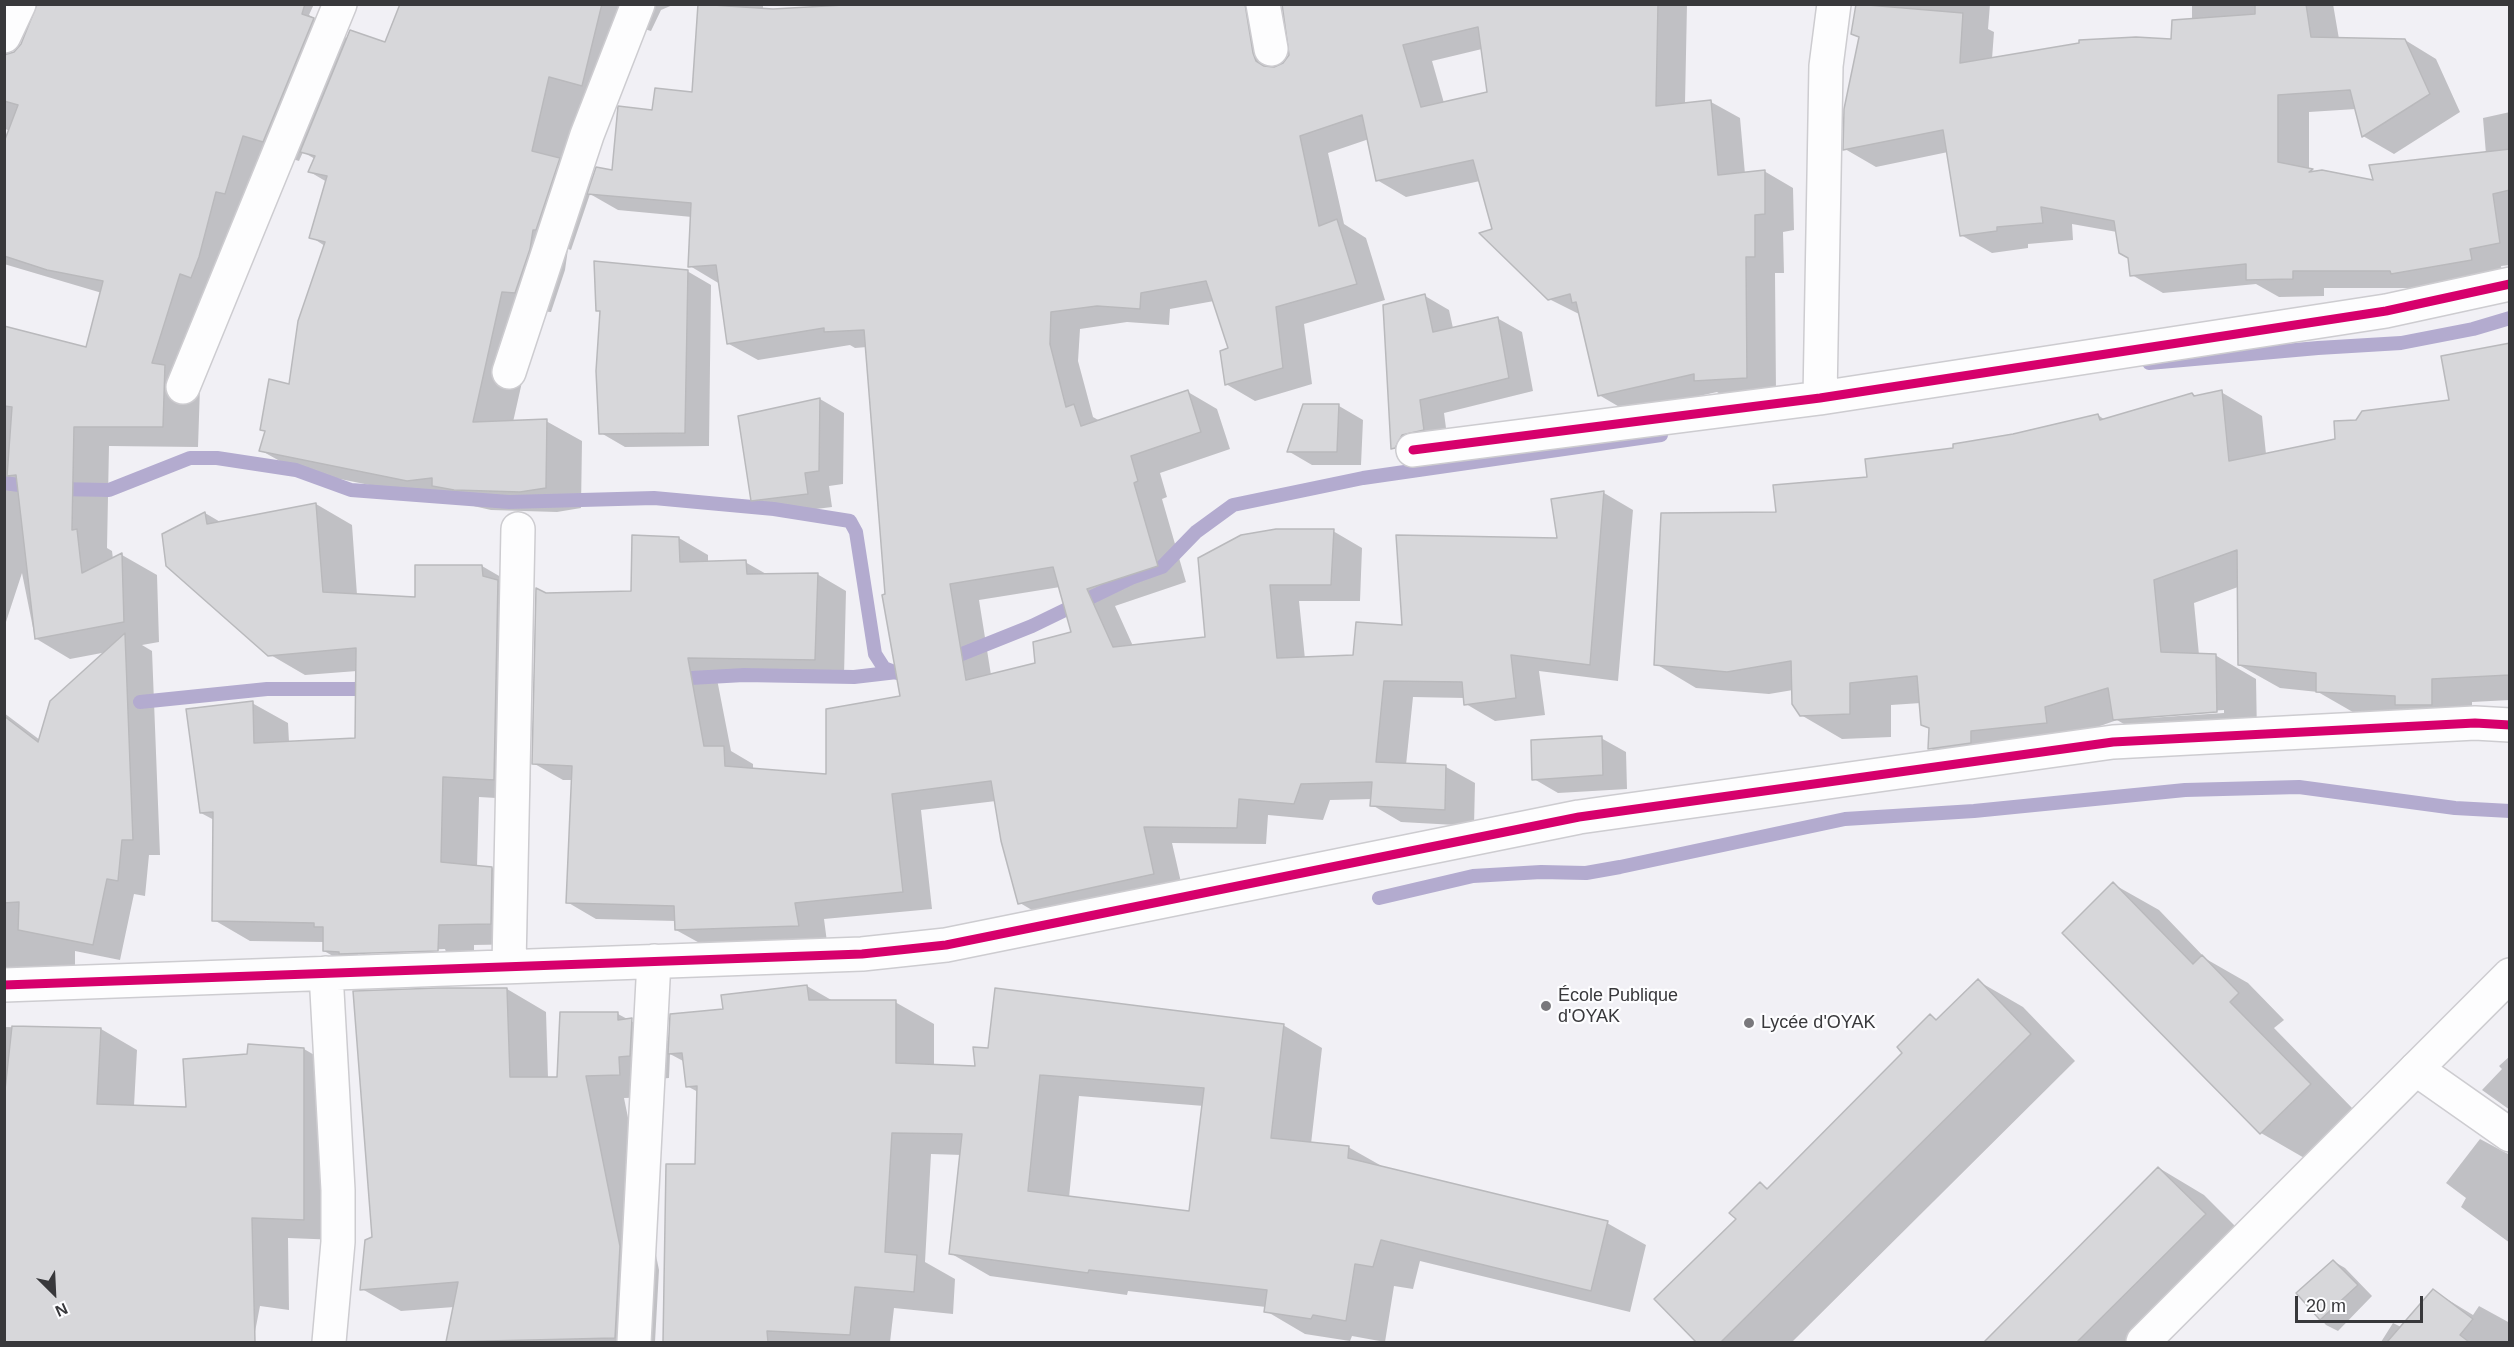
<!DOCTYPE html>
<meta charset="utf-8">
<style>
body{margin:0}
#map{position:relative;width:2514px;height:1347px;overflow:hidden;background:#f1f0f5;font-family:Arial,sans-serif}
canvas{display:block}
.frame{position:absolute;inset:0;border:6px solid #38383b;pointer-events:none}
.north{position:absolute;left:24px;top:1263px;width:60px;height:60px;-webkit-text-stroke:4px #fdfdff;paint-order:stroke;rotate:156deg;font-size:16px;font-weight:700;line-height:24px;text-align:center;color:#38383b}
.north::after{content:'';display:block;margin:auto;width:21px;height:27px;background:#38383b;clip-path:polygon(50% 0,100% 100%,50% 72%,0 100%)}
.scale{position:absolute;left:2295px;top:1296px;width:128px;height:27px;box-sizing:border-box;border:3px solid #38383b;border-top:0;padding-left:8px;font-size:18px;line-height:21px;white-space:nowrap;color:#38383b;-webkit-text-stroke:4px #fdfdff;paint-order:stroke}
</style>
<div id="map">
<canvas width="2514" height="1347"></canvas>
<div class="frame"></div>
<div class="north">N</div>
<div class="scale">20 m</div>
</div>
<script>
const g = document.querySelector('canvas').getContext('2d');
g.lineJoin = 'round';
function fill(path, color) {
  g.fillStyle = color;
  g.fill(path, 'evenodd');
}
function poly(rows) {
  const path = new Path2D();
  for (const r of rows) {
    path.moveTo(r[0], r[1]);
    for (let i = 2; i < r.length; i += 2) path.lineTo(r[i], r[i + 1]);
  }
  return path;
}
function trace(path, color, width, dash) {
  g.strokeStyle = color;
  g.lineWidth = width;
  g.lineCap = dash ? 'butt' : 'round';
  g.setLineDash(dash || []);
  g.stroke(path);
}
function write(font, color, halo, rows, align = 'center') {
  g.font = font + ' Arial,sans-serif';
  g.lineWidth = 4.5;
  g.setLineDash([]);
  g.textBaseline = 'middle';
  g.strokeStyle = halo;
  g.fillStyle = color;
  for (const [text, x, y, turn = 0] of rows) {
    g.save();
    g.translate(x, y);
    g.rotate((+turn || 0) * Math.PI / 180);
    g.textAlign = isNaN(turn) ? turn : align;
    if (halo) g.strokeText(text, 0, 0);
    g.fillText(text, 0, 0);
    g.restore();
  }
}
fill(poly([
 [4,4,37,4,4,64],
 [125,4,314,4,309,15,348,39,386,44,401,4,675,4,661,10,651,31,637,27,617,105,585,96,569,165,594,179,613,172,653,112,693,93,700,4,763,4,763,10,830,8,830,4,1282,4,1275,14,1273,25,1282,66,1290,56,1291,46,1282,4,1687,4,1685,104,1711,102,1740,118,1745,174,1764,171,1793,188,1794,230,1783,232,1784,273,1775,273,1776,394,1725,397,1717,392,1628,412,1599,395,1581,315,1549,299,1494,230,1480,181,1406,197,1377,180,1369,139,1328,153,1344,224,1366,238,1385,300,1304,324,1312,384,1255,401,1226,384,1230,349,1214,301,1170,309,1169,325,1127,322,1080,329,1078,361,1093,417,1100,421,1188,392,1217,409,1230,449,1160,473,1167,497,1162,499,1186,582,1115,606,1133,646,1206,639,1333,531,1362,548,1360,601,1299,601,1305,659,1354,657,1403,626,1559,540,1604,493,1633,510,1618,681,1539,671,1545,715,1495,721,1466,704,1465,698,1413,697,1406,765,1446,767,1475,783,1474,826,1401,822,1372,805,1373,799,1330,800,1323,820,1268,815,1266,844,1172,843,1183,891,1049,920,1020,903,996,801,921,810,932,909,824,919,827,942,705,946,676,930,676,921,596,919,567,902,573,780,563,780,533,763,546,594,632,592,679,538,708,555,708,563,745,562,768,575,817,574,846,591,844,676,716,674,731,751,753,764,753,770,828,776,902,698,887,596,867,347,855,348,850,345,758,360,729,344,720,284,690,266,692,217,618,210,590,194,571,250,568,249,565,270,551,312,538,311,513,422,546,421,582,441,581,508,557,512,491,510,469,505,457,499,443,500,296,470,260,450,290,385,325,246,311,237,327,182,310,172,315,159,303,152,299,161,279,155,200,387,198,447,109,446,107,548,112,551,113,559,122,555,157,575,159,642,142,645,152,651,160,855,149,855,145,896,134,894,120,960,75,951,75,978,4,974,4,713,40,740,107,652,70,659,35,638,22,573,4,628,4,329,87,348,102,293,4,264,4,184,131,203,4,128,4,90],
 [1482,49,1489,93,1444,103,1432,61],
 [1060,587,1073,633,1037,664,991,675,979,600],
 [1888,4,1990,4,1988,29,1994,32,1992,59,2173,41,2192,20,2192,4,2333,4,2339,39,2405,40,2436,59,2460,112,2394,154,2363,136,2356,109,2309,112,2309,170,2375,182,2486,154,2483,118,2510,112,2510,265,2501,266,2503,278,2418,288,2324,288,2324,296,2279,297,2256,284,2163,293,2132,275,2130,257,2117,232,2072,224,2073,240,2028,244,2028,248,1992,253,1961,235,1948,152,1876,167,1845,149,1861,38,1853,34,1887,8],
 [687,271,711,285,709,446,625,447,601,433,601,312,597,310],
 [1425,296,1449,310,1453,328,1497,318,1522,332,1533,391,1444,413,1448,443,1417,462,1393,448],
 [2510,345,2510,700,2472,702,2472,727,2358,715,2318,692,2280,688,2239,665,2238,587,2194,603,2199,655,2215,655,2256,679,2257,735,2155,742,2117,720,1971,772,1930,748,1930,729,1922,724,1921,703,1891,705,1891,737,1842,739,1801,715,1793,690,1769,694,1696,688,1656,664,1777,514,1869,479,1955,450,2098,415,2105,420,2192,394,2197,397,2221,392,2262,416,2266,454,2337,440,2357,421,2450,401],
 [2224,710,2224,713,2149,718,2149,715],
 [820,399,844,413,843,484,829,486,832,507,776,514,752,500],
 [1304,406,1339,406,1363,420,1361,465,1312,465,1288,451],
 [316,504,352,525,357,595,416,598,482,566,518,587,518,593,534,602,530,800,479,797,477,867,492,868,528,889,527,944,474,945,474,970,360,971,324,951,324,942,250,941,214,920,214,820,201,813,252,703,288,723,289,742,357,739,357,671,305,675,269,654,164,534,205,513,222,523],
 [445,949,446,952,358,955,358,952],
 [1601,738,1626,752,1627,789,1558,793,1534,779],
 [2113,884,2159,910,2206,959,2248,983,2284,1020,2274,1028,2355,1111,2306,1159,2261,1133],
 [1978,981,2023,1007,2075,1061,1792,1342,1698,1342,1656,1299,1738,1219,1760,1184,1769,1189,1904,1053,1930,1016,1938,1020],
 [807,986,833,1001,895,1002,934,1024,934,1066,976,1067,989,1050,1283,1025,1322,1048,1311,1144,1348,1147,1387,1169,1607,1223,1646,1245,1630,1312,1420,1261,1413,1289,1394,1286,1385,1342,1352,1336,1350,1341,1305,1334,1266,1311,1266,1307,1128,1291,1127,1295,990,1276,950,1253,962,1155,931,1154,925,1262,955,1279,953,1314,894,1308,890,1342,665,1342,668,1165,697,1166,698,1092,687,1086,685,1062,670,1054,669,1078,658,1079,659,1097,624,1098,659,1270,655,1342,447,1342,454,1307,401,1311,362,1289,437,990,507,989,546,1012,548,1078,559,1079,618,1014,670,1042,725,1010],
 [1079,1096,1204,1106,1191,1213,1069,1198],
 [4,1027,101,1029,137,1050,134,1106,188,1108,304,1049,340,1070,339,1240,288,1238,289,1310,260,1306,253,1342,4,1342],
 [2510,1056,2510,1110,2482,1090,2502,1069,2499,1066],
 [2480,1139,2510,1155,2510,1243,2461,1207,2466,1198,2446,1183],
 [2159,1168,2204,1195,2250,1241,2148,1342,1984,1342],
 [2333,1261,2345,1268,2372,1296,2338,1331,2326,1325,2298,1293],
 [2432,1290,2473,1315,2479,1306,2510,1323,2510,1342,2381,1342,2393,1323,2401,1327]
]), '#0003');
trace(poly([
 [2149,363,2318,348,2401,343,2473,329,2510,318],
 [4,483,34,487],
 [56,489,109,490,190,458,217,458,296,470,351,490,509,502,654,498,774,509,850,521,856,532,875,654,884,668,897,673],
 [947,660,1032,626,1131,578,1162,567,1196,532,1233,505,1363,478,1661,435],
 [673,679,744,675,854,677,914,670],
 [140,702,267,689,373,689],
 [1379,898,1473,876,1541,872,1586,873,1620,867,1845,819,1974,811,2185,790,2299,787,2455,808,2510,811]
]), '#b3abcf', 14);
const building = poly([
 [37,4,305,4,302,14,314,18,263,142,243,136,225,194,216,192,199,257,191,278,180,274,152,363,165,365,163,427,74,427,72,530,77,529,82,573,122,553,124,622,35,639,16,475,7,476,12,407,4,406,4,326,86,347,103,281,47,270,4,256,4,142,18,105,4,101,4,55,14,52,21,44,37,4],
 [400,4,602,4,582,86,549,77,532,151,560,158,536,230,533,230,530,249,515,293,502,292,473,422,547,419,546,488,520,492,454,490,432,486,432,478,407,481,259,451,265,431,260,430,269,379,289,384,298,321,325,242,309,238,327,176,308,172,315,156,300,152,350,30,385,42,400,4],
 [698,4,773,9,861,4,1245,4,1253,53,1256,61,1264,66,1274,67,1283,63,1289,55,1282,4,1658,4,1656,106,1711,100,1718,175,1765,170,1765,214,1755,215,1755,257,1746,257,1747,378,1694,381,1694,374,1598,396,1576,302,1572,303,1570,294,1548,300,1479,233,1492,229,1473,160,1376,181,1362,115,1300,136,1319,226,1337,219,1357,284,1276,307,1283,368,1225,385,1220,351,1228,348,1206,281,1141,293,1140,309,1097,306,1051,312,1050,344,1066,407,1074,404,1081,426,1188,390,1201,432,1131,456,1138,481,1134,483,1158,566,1087,589,1113,647,1205,637,1198,558,1241,535,1276,529,1334,529,1331,585,1270,585,1277,658,1353,655,1356,622,1402,625,1396,535,1557,538,1551,499,1604,491,1590,665,1511,655,1516,698,1464,705,1462,682,1384,681,1376,762,1446,765,1445,810,1370,806,1372,782,1301,784,1294,804,1239,799,1237,828,1144,827,1154,874,1018,904,1001,841,991,781,892,794,903,892,795,903,799,926,675,930,674,906,566,903,572,766,532,764,536,588,546,593,631,591,632,535,679,537,680,562,746,560,747,574,818,573,815,660,688,658,704,746,724,746,725,766,826,774,826,709,900,696,882,595,885,594,864,330,824,332,824,328,727,344,716,265,688,267,691,203,587,194,596,167,612,170,618,106,652,110,655,88,692,92,698,4],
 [1478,27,1487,92,1421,107,1403,45,1478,27],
 [1053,567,1071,632,1033,642,1035,663,966,680,950,584,1053,567],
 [1856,4,1963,13,1960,63,2079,43,2079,40,2136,37,2171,39,2172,20,2255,14,2255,4,2306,4,2311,37,2405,39,2430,94,2362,137,2350,90,2278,95,2278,162,2313,169,2309,172,2322,170,2373,180,2369,165,2510,149,2510,190,2493,194,2500,243,2470,249,2472,260,2391,274,2390,271,2293,271,2293,279,2246,280,2246,264,2130,276,2128,258,2119,253,2114,221,2041,207,2043,223,1997,227,1997,231,1960,236,1943,130,1843,150,1844,109,1859,37,1851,34,1856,4],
 [594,261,688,270,685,433,599,434,596,371,600,311,596,311,594,261],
 [1425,294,1433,332,1498,317,1509,378,1420,400,1424,430,1402,435,1395,448,1391,449,1383,305,1425,294],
 [2510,343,2510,675,2432,679,2432,705,2395,705,2395,696,2316,692,2316,673,2238,665,2237,550,2154,580,2161,652,2216,654,2217,712,2113,720,2108,688,2045,707,2047,723,1971,731,1971,743,1928,749,1929,728,1921,725,1917,676,1850,683,1850,714,1800,716,1792,704,1791,661,1727,672,1654,665,1661,513,1776,512,1773,485,1867,477,1865,459,1953,448,1953,444,2013,434,2098,414,2100,420,2192,393,2194,396,2222,390,2229,461,2335,439,2334,421,2356,420,2362,411,2449,400,2441,356,2510,343],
 [820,398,819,471,805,473,808,494,751,501,738,416,820,398],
 [1303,404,1339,404,1337,452,1287,452,1303,404],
 [316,503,323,592,415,597,415,565,482,565,483,576,498,580,494,780,443,777,441,862,492,867,491,924,439,925,438,951,339,954,339,952,323,951,323,927,314,927,314,923,212,921,213,812,200,813,186,709,253,701,254,743,355,738,356,648,268,656,166,566,162,534,205,512,207,524,316,503],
 [125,633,133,840,122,840,118,881,107,879,93,945,18,930,19,902,4,903,4,716,38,742,50,701,125,633],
 [1602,736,1603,775,1532,780,1531,740,1602,736],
 [2113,882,2193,964,2202,955,2239,993,2230,1002,2311,1084,2260,1134,2062,933,2113,882],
 [1978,979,2031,1034,1721,1342,1696,1342,1654,1299,1736,1219,1729,1213,1760,1182,1767,1189,1902,1053,1897,1047,1930,1014,1936,1020,1978,979],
 [807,985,809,1000,896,1000,896,1063,975,1066,973,1047,988,1048,995,988,1284,1024,1271,1138,1349,1146,1348,1158,1608,1221,1591,1291,1381,1240,1373,1267,1355,1264,1346,1321,1313,1315,1311,1319,1264,1312,1267,1290,1089,1270,1088,1273,949,1254,962,1134,892,1133,885,1252,917,1255,914,1292,855,1287,850,1335,767,1331,768,1342,663,1342,666,1164,695,1164,697,1086,686,1087,682,1053,668,1054,670,1014,723,1009,721,995,807,985],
 [1040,1075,1204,1088,1189,1211,1028,1191,1040,1075],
 [437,988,507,988,510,1077,557,1077,560,1012,618,1012,618,1020,632,1018,630,1056,619,1057,620,1075,586,1076,620,1246,615,1338,446,1342,458,1282,360,1290,365,1240,372,1237,353,991,437,988],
 [12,1026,101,1028,97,1104,186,1107,183,1059,247,1054,248,1044,304,1048,304,1220,252,1218,255,1342,4,1342,4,1099,12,1026],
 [2158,1167,2206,1214,2077,1342,1984,1342,2158,1167],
 [2333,1260,2358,1285,2320,1320,2296,1293,2333,1260],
 [2433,1289,2473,1319,2460,1335,2469,1342,2387,1342,2433,1289]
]);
fill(building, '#d7d7da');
trace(building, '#b9b9bc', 1.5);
const minor = poly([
 [1263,4,1271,49],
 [4,36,19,4],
 [509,372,587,135,638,4],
 [183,387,340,4],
 [1820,398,1826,66,1834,4],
 [1413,450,1820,398,2386,311,2510,284],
 [509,965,518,529],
 [326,973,338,1190,338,1242,329,1342],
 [4,985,862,954,946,945,1579,817,2113,742,2475,723,2510,725],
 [2416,1069,2510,1135],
 [634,1342,654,961]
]);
const secondary = poly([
 [2143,1342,2510,975]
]);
trace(minor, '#cdccd0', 36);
trace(secondary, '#cdccd0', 36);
trace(minor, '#fdfdfe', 33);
trace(secondary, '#fdfdfe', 33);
trace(poly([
 [1413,450,1820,398,2386,311,2510,284],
 [4,985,862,954,946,945,1579,817,2113,742,2475,723,2510,725]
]), '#d6006c', 9);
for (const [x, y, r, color] of [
 [1546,1006,6,"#79787c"],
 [1749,1023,6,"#79787c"]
]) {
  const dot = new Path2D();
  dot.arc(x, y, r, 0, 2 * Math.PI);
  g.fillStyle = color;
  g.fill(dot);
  trace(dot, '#fdfdff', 2);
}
write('18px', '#38383b', '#fdfdff', [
 ["École Publique",1558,996],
 ["d'OYAK",1558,1017],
 ["Lycée d'OYAK",1761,1023]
], 'left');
</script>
